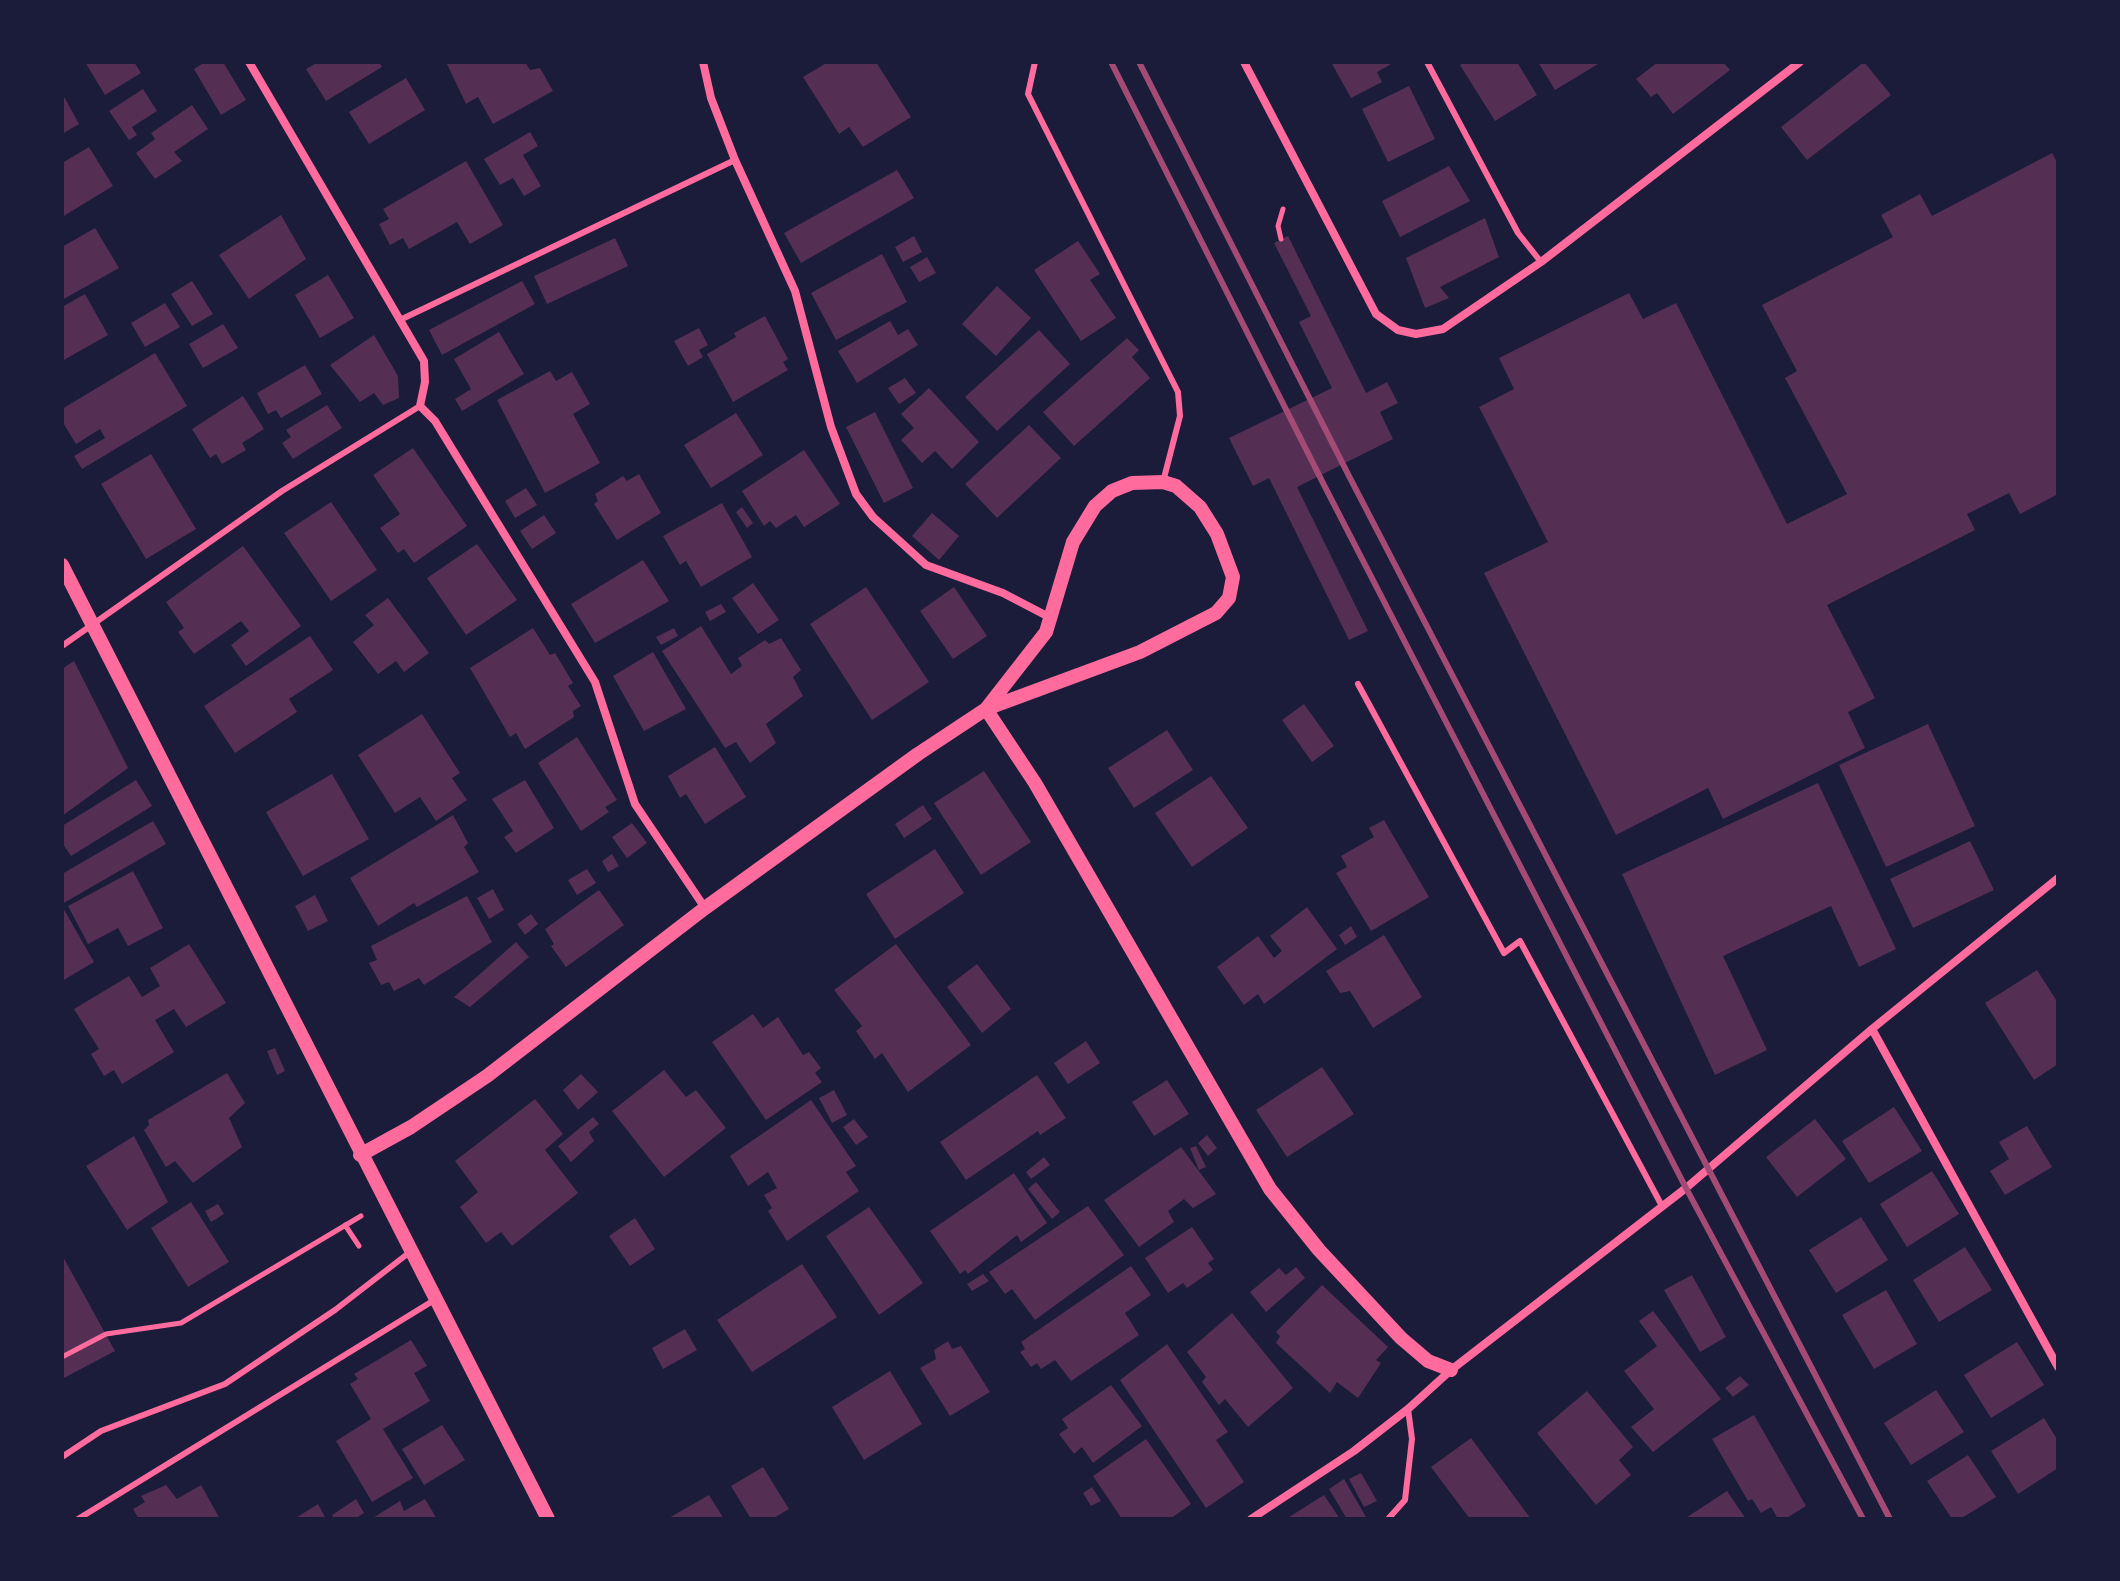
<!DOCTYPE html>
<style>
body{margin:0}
#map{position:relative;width:2120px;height:1581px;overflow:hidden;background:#1b1b3a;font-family:Montserrat,sans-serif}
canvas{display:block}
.frame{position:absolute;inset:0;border:64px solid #1b1b3a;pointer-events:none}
</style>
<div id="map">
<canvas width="2120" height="1581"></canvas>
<div class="frame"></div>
</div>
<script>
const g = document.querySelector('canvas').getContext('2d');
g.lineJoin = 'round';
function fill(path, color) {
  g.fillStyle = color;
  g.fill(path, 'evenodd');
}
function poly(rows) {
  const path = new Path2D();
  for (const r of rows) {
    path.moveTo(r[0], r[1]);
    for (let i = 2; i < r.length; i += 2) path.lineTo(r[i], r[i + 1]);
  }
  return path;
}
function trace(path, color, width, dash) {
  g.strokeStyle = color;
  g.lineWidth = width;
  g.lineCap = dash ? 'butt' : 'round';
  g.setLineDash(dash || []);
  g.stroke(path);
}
fill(poly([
 [85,62,134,62,141,73,105,95],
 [205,62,223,62,246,100,221,115,194,69],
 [318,62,379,62,382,67,326,101,306,69],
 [446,62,525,62,530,70,540,68,553,91,493,124,478,97,466,104],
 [828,62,876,62,911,117,863,147,849,127,839,134,803,77],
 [1331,62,1395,62,1377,72,1382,82,1351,98],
 [1465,62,1517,62,1537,95,1495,121,1460,65],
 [1538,62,1597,62,1598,64,1555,90],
 [1658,62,1723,62,1730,70,1673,114,1657,93,1651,97,1636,79],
 [1864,62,1891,95,1807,160,1781,127],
 [406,78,425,110,369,144,349,112],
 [1409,86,1435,139,1388,162,1362,109],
 [143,89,157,111,132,127,137,135,129,140,109,111],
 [62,93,79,124,62,134],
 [192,105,208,129,174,152,182,161,155,179,136,153,155,139,151,133],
 [530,132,538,146,523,155,541,186,524,196,513,178,500,185,484,159],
 [89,147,113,186,62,217,62,163],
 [2052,153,2058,164,2058,494,2020,514,2009,493,1967,514,1975,530,1827,605,1875,698,1848,712,1865,748,1723,819,1708,788,1616,835,1484,573,1548,542,1479,407,1514,389,1499,358,1629,293,1643,319,1676,303,1787,524,1847,494,1785,378,1797,371,1762,305,1893,237,1881,215,1920,194,1932,216],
 [466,161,503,225,470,244,457,222,409,249,403,238,390,245,379,224,389,219,383,209],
 [1449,166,1470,201,1400,237,1382,201],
 [897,170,914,198,801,263,784,233],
 [281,215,306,259,249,299,219,255],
 [1485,218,1499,257,1440,287,1449,298,1425,308,1406,258],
 [95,228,119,268,62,300,62,247],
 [914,236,922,252,903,262,895,247],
 [1288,236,1366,393,1387,382,1398,403,1380,412,1393,439,1297,487,1368,631,1349,640,1269,478,1253,486,1229,438,1332,388,1299,322,1311,316,1274,243],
 [615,238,628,266,547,304,534,276],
 [1078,241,1100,274,1090,280,1116,318,1081,341,1034,270],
 [882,254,907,302,836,340,811,293],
 [927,257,936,273,919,282,910,267],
 [328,275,354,318,320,338,295,295],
 [192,281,213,314,192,326,171,294],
 [522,281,535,304,442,355,429,330],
 [997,286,1031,318,996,356,962,324],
 [85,294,108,335,62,361,62,307],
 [165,303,180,327,145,347,131,323],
 [765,316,788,359,783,362,788,370,733,402,707,354,736,337,734,333],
 [890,321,898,335,908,329,918,345,857,383,838,351],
 [223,324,238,348,203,368,189,344],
 [699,328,708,345,699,350,703,357,688,366,674,341],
 [1039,330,1070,364,997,431,965,397],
 [499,332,524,374,462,411,455,399,471,389,454,359],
 [374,335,398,376,399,398,383,405,374,393,360,402,330,365],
 [1127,338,1139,350,1132,357,1150,378,1074,446,1043,412],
 [155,353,187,406,82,469,74,456,105,438,100,429,76,444,62,421,62,409],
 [305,365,322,394,281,418,276,410,268,414,257,393],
 [550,371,556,381,572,372,590,404,573,414,600,463,545,493,497,400],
 [905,378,916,393,899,404,888,388],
 [929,388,979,442,952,469,935,451,922,463,901,440,914,428,901,414],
 [243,396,264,429,242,443,246,450,222,464,216,454,210,458,192,429],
 [327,405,342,428,293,459,282,443,291,437,286,430],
 [875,412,913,488,884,503,846,427],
 [736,413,763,455,711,488,684,445],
 [1029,425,1061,458,997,518,965,484],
 [413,448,467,526,414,563,404,549,398,553,380,528,400,514,373,475],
 [804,450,840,504,804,527,796,515,776,528,770,521,764,526,742,491],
 [151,454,196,529,146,559,101,484],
 [639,474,661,513,617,540,594,504,598,501,595,494,623,476,627,481],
 [526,488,537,505,515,518,505,501],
 [331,502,377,570,331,601,284,533],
 [722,503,752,557,701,587,686,561,680,565,663,536],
 [742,507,753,523,747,528,736,512],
 [932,513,959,536,939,560,912,536],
 [544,515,556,533,532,549,520,531],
 [477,544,517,600,466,635,427,578],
 [243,546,301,626,246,666,231,645,249,631,241,621,194,654,178,632,184,628,166,602],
 [643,560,669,601,595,643,571,604],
 [753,583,779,620,758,634,732,598],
 [866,587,929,682,872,720,810,624],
 [954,587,987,636,953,659,920,611],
 [388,598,429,653,404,672,396,661,378,674,353,642,374,625,365,615],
 [721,604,726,612,710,621,705,612],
 [701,626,731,674,742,666,738,658,765,640,769,644,781,638,801,670,793,677,803,696,766,724,776,743,750,763,736,742,725,748,662,651],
 [533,628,550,655,555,653,573,683,568,686,581,706,573,711,574,717,525,749,516,733,510,737,470,668],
 [674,628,678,636,661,645,656,637],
 [310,636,333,670,289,699,297,712,235,753,204,706],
 [653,652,686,709,644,731,613,676],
 [74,661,128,768,62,816,62,669],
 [1304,704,1334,746,1312,762,1282,720],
 [422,714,460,773,452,778,467,800,436,821,420,797,395,813,358,755],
 [1928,724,1975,826,1886,867,1839,765],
 [1167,730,1193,770,1134,808,1108,768],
 [577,737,617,800,605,807,609,812,581,831,538,763],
 [715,747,746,797,705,824,686,794,680,798,668,776],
 [984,771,1031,842,981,875,934,803],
 [332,774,369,839,303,876,266,812],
 [1211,776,1248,828,1192,867,1155,813],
 [136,780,152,806,71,856,62,843,62,826],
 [525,780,554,828,516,853,504,837,513,831,492,799],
 [1818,783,1896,949,1859,967,1831,906,1723,956,1767,1050,1715,1075,1622,874],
 [923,805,932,819,904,838,895,824],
 [453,815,468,843,464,847,479,872,417,907,414,903,378,926,350,878],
 [1384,820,1429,897,1371,931,1336,873,1347,867,1341,856,1374,837,1369,828],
 [153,821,166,844,62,904,62,874],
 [632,823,647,843,627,858,612,837],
 [1970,841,1994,890,1913,928,1890,879],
 [935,849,964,893,895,939,866,894],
 [612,854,619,866,608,872,602,861],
 [587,869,596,883,577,895,568,880],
 [133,871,163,928,128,946,118,928,88,944,68,906],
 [493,889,504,910,489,919,477,898],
 [599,890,624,925,566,967,551,946,554,944,545,929],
 [315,895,328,921,308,931,295,906],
 [467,896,492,942,424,985,419,978,394,991,389,982,381,985,369,963,377,960,371,946],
 [62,906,94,962,62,981],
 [1307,907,1337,949,1264,1004,1258,994,1244,1005,1217,967,1258,936,1274,958,1282,951,1270,936],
 [531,914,538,924,525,935,517,924],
 [1351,926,1357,937,1345,945,1339,935],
 [1384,935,1422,997,1373,1028,1350,991,1340,993,1326,971],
 [516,942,529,957,470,1007,454,997],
 [189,944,226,1003,186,1027,174,1009,155,1020,174,1052,122,1084,114,1070,104,1076,91,1054,99,1049,74,1009,129,976,142,997,160,986,150,968],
 [896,944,971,1045,908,1092,882,1053,875,1059,856,1031,862,1026,834,990],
 [977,964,1011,1009,982,1033,947,987],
 [2037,970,2058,1003,2058,1064,2034,1080,1985,1003],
 [753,1014,763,1028,778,1017,803,1055,809,1052,821,1068,815,1073,822,1082,766,1120,712,1042],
 [1086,1041,1100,1063,1068,1084,1054,1063],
 [275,1048,285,1071,277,1075,267,1051],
 [1322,1067,1354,1114,1287,1157,1256,1110],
 [664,1070,686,1097,696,1090,726,1128,664,1177,612,1111],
 [227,1073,245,1103,229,1118,242,1147,193,1183,175,1161,166,1167,144,1130,149,1125,148,1120],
 [581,1074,598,1092,578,1110,563,1090],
 [1037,1075,1066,1118,1040,1135,1038,1131,966,1180,940,1142],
 [1167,1080,1189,1114,1154,1136,1132,1102],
 [834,1090,847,1115,832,1123,819,1098],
 [535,1099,563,1134,545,1150,578,1193,512,1246,501,1232,486,1243,460,1207,478,1192,455,1161],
 [811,1100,856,1166,846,1172,859,1191,787,1241,768,1211,772,1208,764,1195,777,1188,768,1172,748,1186,730,1156],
 [1894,1107,1922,1151,1869,1183,1842,1141],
 [593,1117,599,1124,589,1132,594,1141,571,1162,558,1146],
 [854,1119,868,1137,856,1145,843,1127],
 [1815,1119,1846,1159,1797,1197,1766,1157],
 [2027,1126,2052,1167,2005,1195,1990,1171,2009,1159,1999,1142],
 [1207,1135,1217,1148,1208,1156,1198,1143],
 [134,1136,168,1202,127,1230,86,1166],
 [1196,1146,1206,1167,1199,1170,1190,1148],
 [1181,1147,1216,1194,1193,1208,1184,1199,1168,1211,1174,1222,1139,1247,1104,1200],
 [1044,1157,1050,1165,1031,1179,1026,1172],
 [1932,1171,1959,1214,1907,1247,1880,1204],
 [1014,1173,1047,1223,1021,1242,1017,1235,968,1274,965,1270,960,1274,930,1231],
 [1036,1182,1060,1212,1052,1219,1028,1189],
 [191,1202,229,1262,188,1287,151,1228],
 [218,1204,224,1214,211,1222,205,1211],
 [1088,1206,1124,1255,1035,1320,1012,1289,1005,1294,989,1272],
 [869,1207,923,1283,879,1315,826,1236],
 [1861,1217,1888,1260,1836,1293,1809,1250],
 [635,1218,655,1249,630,1266,609,1236],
 [1192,1227,1214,1259,1208,1263,1213,1270,1187,1288,1183,1283,1168,1293,1145,1258],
 [1965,1247,1992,1290,1939,1322,1913,1280],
 [62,1255,115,1351,62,1379],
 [802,1264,837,1317,752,1372,717,1320],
 [1131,1266,1151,1295,1125,1313,1139,1335,1071,1381,1055,1360,1041,1369,1037,1363,1031,1367,1020,1352,1025,1349,1021,1342],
 [1296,1267,1305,1278,1266,1312,1250,1292,1279,1268,1286,1275],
 [983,1274,989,1281,972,1291,967,1284],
 [1692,1275,1726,1337,1700,1352,1664,1290],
 [1322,1285,1388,1347,1376,1360,1381,1363,1358,1398,1337,1382,1330,1393,1276,1343,1280,1336,1276,1332],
 [1886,1290,1917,1344,1874,1369,1842,1315],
 [1653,1311,1721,1399,1653,1452,1631,1427,1654,1409,1624,1371,1657,1346,1639,1321],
 [1232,1313,1293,1388,1248,1427,1225,1399,1219,1405,1202,1382,1206,1377,1187,1352],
 [685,1329,697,1350,663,1369,652,1348],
 [411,1340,427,1366,414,1373,430,1401,383,1429,413,1478,372,1502,336,1441,371,1419,350,1384,358,1379,354,1374],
 [948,1341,952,1349,961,1346,990,1392,950,1416,920,1368,936,1359,934,1350],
 [2017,1342,2044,1385,1991,1418,1964,1375],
 [1167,1344,1228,1432,1216,1440,1244,1482,1206,1508,1120,1380],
 [890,1371,922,1424,864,1460,832,1407],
 [1740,1376,1749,1385,1733,1397,1725,1388],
 [1111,1385,1142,1426,1093,1463,1082,1447,1074,1454,1059,1434,1068,1428,1062,1419],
 [1936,1390,1964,1432,1911,1465,1884,1423],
 [1587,1391,1633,1447,1619,1460,1631,1475,1596,1505,1537,1433],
 [1754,1415,1806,1506,1785,1519,1778,1519,1771,1507,1761,1513,1752,1499,1748,1501,1712,1439],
 [2044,1418,2058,1441,2058,1468,2018,1494,1991,1451],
 [442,1425,465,1460,424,1485,402,1449],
 [1471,1438,1531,1519,1470,1519,1431,1467],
 [1146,1439,1191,1504,1170,1519,1122,1519,1093,1476],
 [1968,1455,1996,1497,1960,1519,1952,1519,1927,1481],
 [763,1467,789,1509,772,1519,751,1519,731,1486],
 [1361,1473,1377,1501,1364,1507,1349,1479],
 [1344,1479,1366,1517,1362,1519,1347,1519,1329,1489],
 [166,1485,177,1499,201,1485,220,1519,139,1519,133,1509,145,1502,141,1496],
 [1092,1487,1101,1501,1091,1506,1083,1493],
 [1727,1491,1746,1519,1684,1519],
 [709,1495,724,1519,667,1519],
 [1324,1495,1340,1519,1286,1519],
 [356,1499,364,1513,355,1519,334,1519,332,1515],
 [425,1499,437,1519,371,1519,400,1501,404,1511],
 [318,1504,326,1519,294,1519]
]), '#542f53');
trace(poly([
 [1281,239,1278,226,1283,209],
 [345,1225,359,1246],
 [62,1357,106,1334,181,1323,361,1216]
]), '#ff6b9d', 5);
trace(poly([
 [1035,62,1028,94,1178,392,1180,416,1163,482],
 [1427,62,1518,233,1541,262],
 [402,319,735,160],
 [62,646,282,491,420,406],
 [1358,684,1504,953,1520,941,1662,1206],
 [62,1457,101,1431,225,1384,335,1310,410,1252],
 [78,1519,436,1299],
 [1388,1519,1405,1500,1412,1439,1408,1409]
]), '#ff6b9d', 6);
trace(poly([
 [249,62,424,361,425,382,420,406,435,421,595,682,635,804,705,908],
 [703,62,711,98,735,160,795,291,831,427,856,494,873,517,926,565,1003,593,1049,617],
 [1244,62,1376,314,1398,330,1416,334,1443,329,1541,262,1800,62],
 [1872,1029,2058,1367],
 [1251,1519,1354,1451,1408,1409,1451,1370,1686,1188,1872,1029,2058,878]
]), '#ff6b9d', 8);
trace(poly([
 [62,565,548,1519],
 [986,709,1035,783,1270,1189,1319,1250,1401,1338,1428,1361,1451,1370],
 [360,1155,411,1127,487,1076,705,908,918,754,986,709,1140,652,1216,613,1229,598,1233,577,1217,534,1200,507,1176,486,1163,482,1132,483,1112,491,1095,506,1073,542,1046,632,986,709]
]), '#ff6b9d', 14);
trace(poly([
 [1111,62,1324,485,1686,1188,1863,1519],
 [1139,62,1350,478,1890,1519]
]), '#a44b75', 6);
</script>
